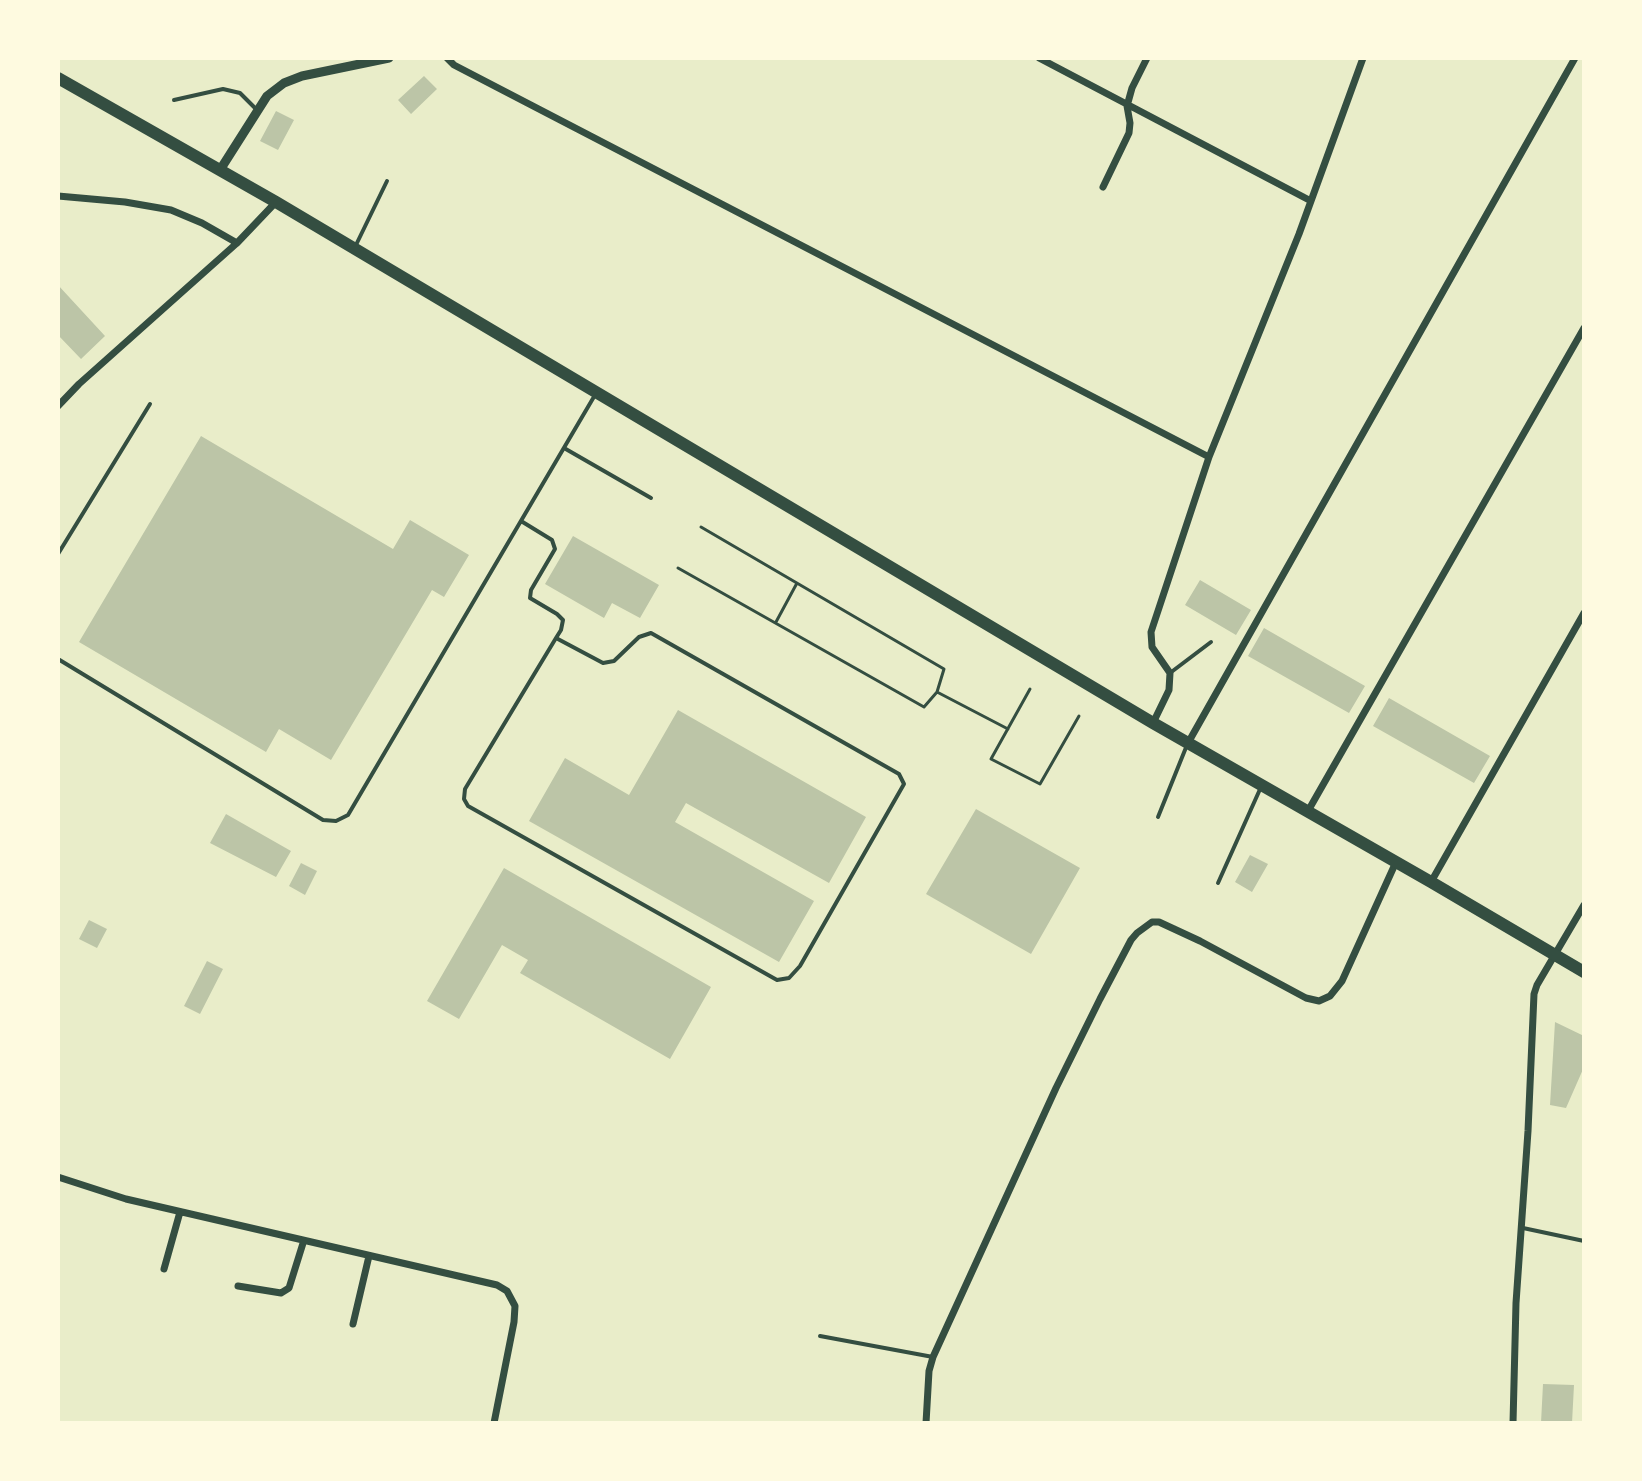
<!DOCTYPE html>
<style>
body{margin:0}
#map{position:relative;width:1642px;height:1481px;overflow:hidden;background:#e9edc9;font-family:"Source Sans 3",sans-serif}
canvas{display:block}
.frame{position:absolute;inset:0;border:60px solid #fefae0;pointer-events:none}
</style>
<div id="map">
<canvas width="1642" height="1481"></canvas>
<div class="frame"></div>
</div>
<script>
const g = document.querySelector('canvas').getContext('2d');
g.lineJoin = 'round';
function fill(path, color) {
  g.fillStyle = color;
  g.fill(path, 'evenodd');
}
function poly(rows) {
  const path = new Path2D();
  for (const r of rows) {
    path.moveTo(r[0], r[1]);
    for (let i = 2; i < r.length; i += 2) path.lineTo(r[i], r[i + 1]);
  }
  return path;
}
function trace(path, color, width, dash) {
  g.strokeStyle = color;
  g.lineWidth = width;
  g.lineCap = dash ? 'butt' : 'round';
  g.setLineDash(dash || []);
  g.stroke(path);
}
fill(poly([
 [424,76,437,89,411,114,398,100],
 [276,111,294,120,278,150,260,141],
 [58,285,105,336,81,359,58,335],
 [201,436,393,549,410,520,469,555,444,597,432,590,331,760,279,729,266,752,79,642],
 [573,536,659,585,640,618,612,603,604,618,545,584],
 [1200,580,1251,610,1236,635,1185,605],
 [1264,628,1365,686,1349,713,1248,656],
 [1389,698,1490,756,1474,783,1373,726],
 [678,710,866,817,829,883,686,803,675,822,814,901,779,962,529,821,565,758,629,795],
 [976,809,1080,868,1031,954,926,894],
 [226,814,291,851,276,877,210,843],
 [1250,855,1268,864,1252,892,1235,882],
 [301,863,317,871,305,895,289,886],
 [504,868,711,987,670,1059,520,973,528,960,502,945,459,1019,427,1001],
 [89,920,107,929,97,948,79,939],
 [207,961,223,969,200,1014,184,1006],
 [1555,1022,1584,1036,1584,1067,1566,1108,1550,1105],
 [1543,1384,1574,1385,1572,1423,1541,1423]
]), '#bcc5a7');
trace(poly([
 [678,568,924,707,937,692,944,669,701,527],
 [776,622,797,583],
 [1030,689,991,759,1040,784,1079,716],
 [937,692,1008,729]
]), '#344e41', 3);
trace(poly([
 [174,100,223,89,240,93,256,109],
 [355,247,387,181],
 [564,448,651,498],
 [521,521,552,540,555,549,531,590,530,598,557,614,563,620,561,630,556,638,521,696,465,789,464,799,468,806,777,980,789,978,800,966,904,784,899,774,651,633,639,637,614,661,603,663,556,638],
 [58,554,150,404],
 [58,659,323,820,336,821,348,815,595,395],
 [1170,673,1211,642],
 [1158,817,1187,745],
 [1218,883,1261,787],
 [1523,1228,1584,1241],
 [820,1336,933,1357]
]), '#344e41', 4);
trace(poly([
 [447,58,454,65,1209,457],
 [1039,58,1311,201],
 [1103,187,1129,133,1130,123,1127,106,1132,88,1147,58],
 [58,196,125,202,171,210,202,223,237,243],
 [58,406,79,384,237,243,276,202],
 [1153,723,1169,690,1170,673,1152,647,1151,632,1209,457,1299,234,1363,58],
 [1188,743,1575,58],
 [1308,811,1584,328],
 [1431,882,1584,613],
 [58,1177,126,1199,497,1285,507,1291,515,1306,514,1322,494,1423],
 [164,1269,180,1212],
 [238,1286,281,1293,289,1288,304,1240],
 [353,1324,369,1256],
 [926,1423,929,1371,933,1357,1056,1088,1100,999,1131,940,1137,933,1152,922,1159,922,1200,941,1306,998,1319,1001,1330,996,1342,981,1396,862],
 [1513,1423,1516,1303,1528,1131,1534,994,1537,985,1584,905]
]), '#344e41', 7);
trace(poly([
 [220,170,267,96,284,83,302,76,389,58]
]), '#344e41', 9);
trace(poly([
 [58,78,276,202,1153,723,1431,882,1584,972]
]), '#344e41', 12);
</script>
